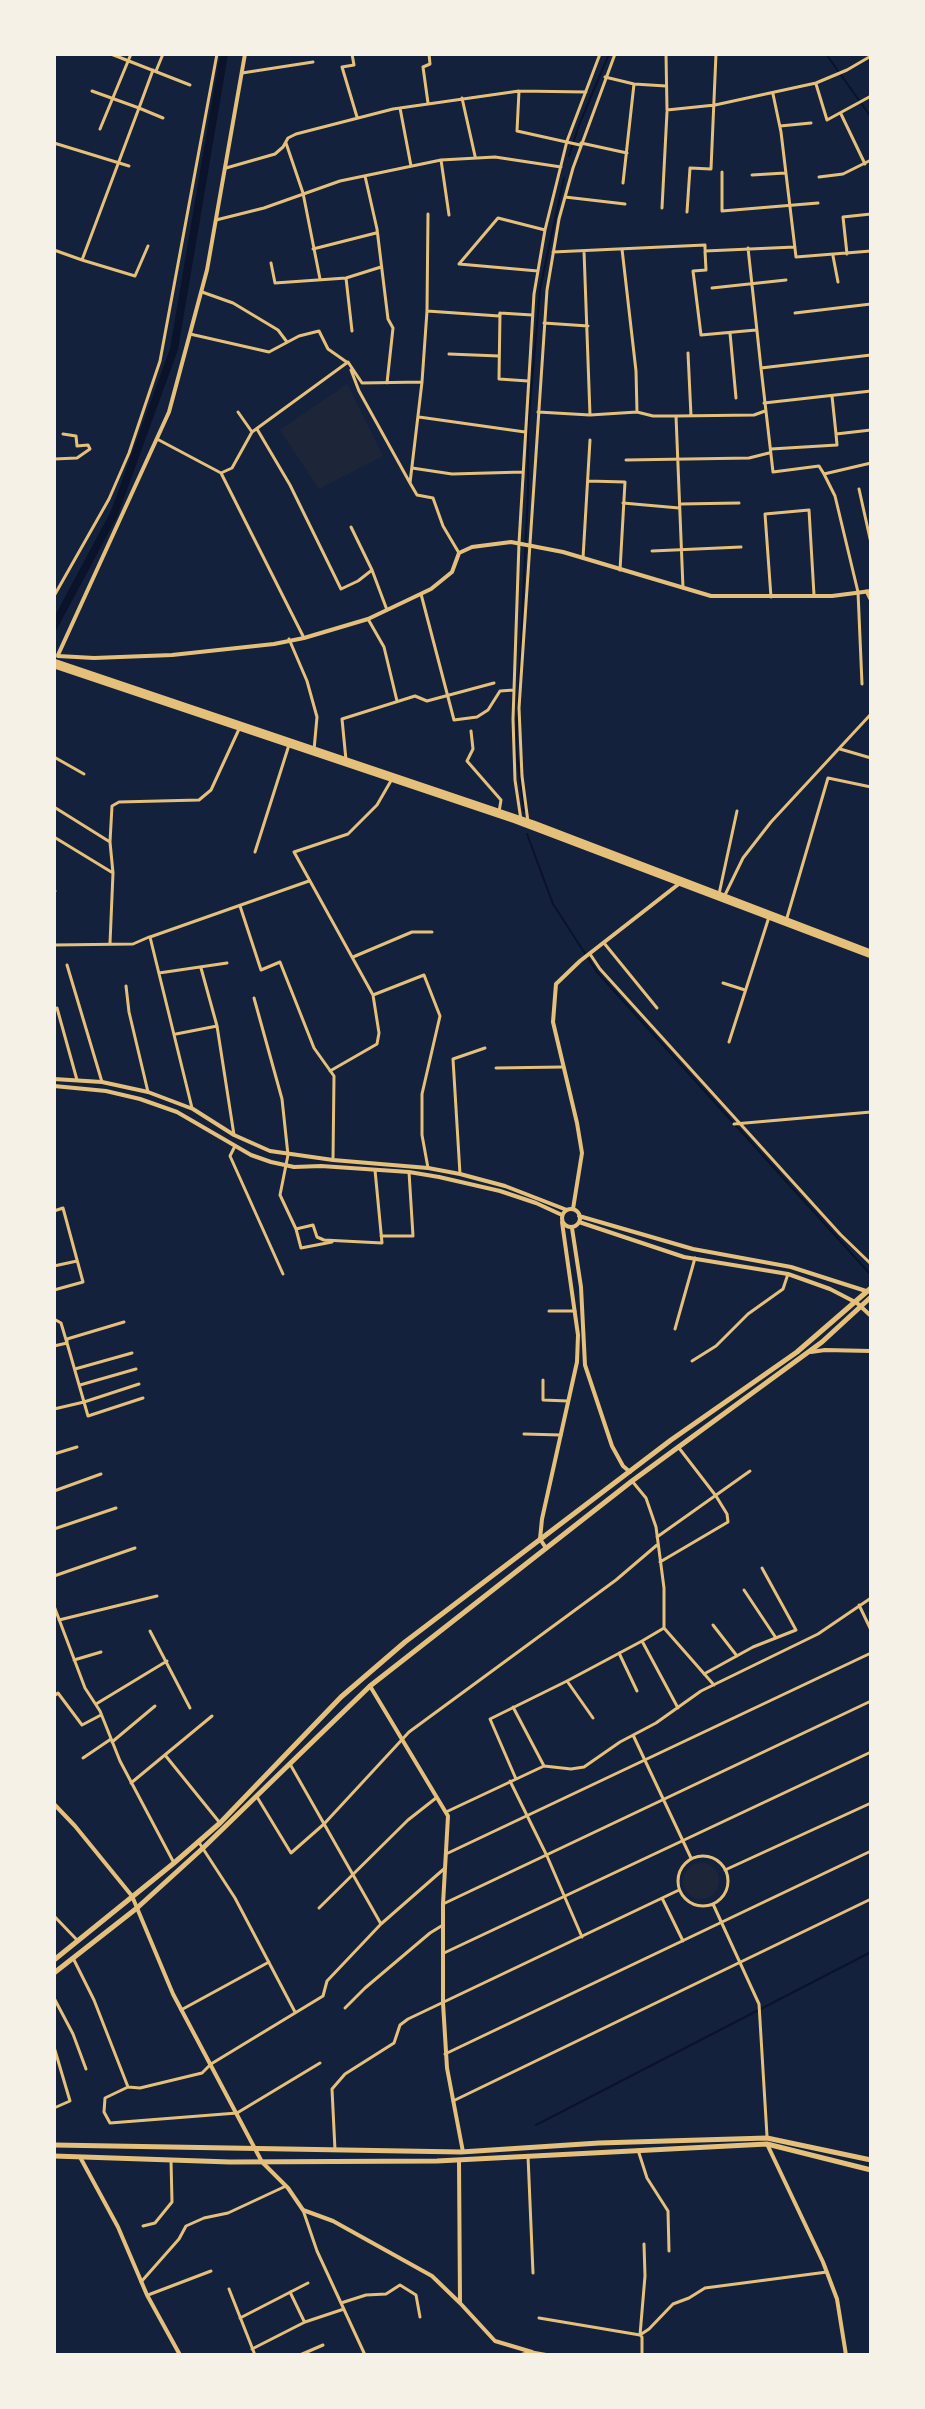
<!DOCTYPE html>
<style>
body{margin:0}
#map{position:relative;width:925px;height:2409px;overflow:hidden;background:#14213d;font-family:Montserrat,sans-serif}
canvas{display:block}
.frame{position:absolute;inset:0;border:56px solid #f6f1e7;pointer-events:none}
</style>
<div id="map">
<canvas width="925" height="2409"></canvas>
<div class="frame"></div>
</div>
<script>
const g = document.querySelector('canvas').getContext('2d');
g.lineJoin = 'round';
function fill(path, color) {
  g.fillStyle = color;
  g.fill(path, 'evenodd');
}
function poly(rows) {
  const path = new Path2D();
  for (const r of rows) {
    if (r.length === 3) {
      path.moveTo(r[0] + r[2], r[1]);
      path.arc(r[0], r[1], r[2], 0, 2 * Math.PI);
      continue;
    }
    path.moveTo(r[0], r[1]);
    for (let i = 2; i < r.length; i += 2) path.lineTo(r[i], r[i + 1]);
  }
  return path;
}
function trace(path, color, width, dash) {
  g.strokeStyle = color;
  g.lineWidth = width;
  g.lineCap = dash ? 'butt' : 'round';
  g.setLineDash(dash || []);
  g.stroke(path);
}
fill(poly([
 [347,384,383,456,319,489,280,430],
 [701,1881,18]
]), '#1d2539');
trace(poly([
 [826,54,871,117],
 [569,156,579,125,609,54],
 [524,811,516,747,528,492,528,428,540,289,564,178],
 [527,834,553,904,597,972,871,1275],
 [536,2125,871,1952]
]), '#0b132b', 2);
trace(poly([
 [54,626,114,514,174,349,224,54]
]), '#0b132b', 8);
trace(poly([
 [111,54,190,85],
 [352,54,354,65,342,67,357,117],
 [666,54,667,110,715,105,816,83,847,70,871,56],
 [153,70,139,108,163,118],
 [156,71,163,54],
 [242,73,313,62],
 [605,77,634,84,666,86],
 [816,84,827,120,871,96],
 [519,91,517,131,580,145],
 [773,94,781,132,796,257,871,251],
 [462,98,475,156],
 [428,103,423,67,430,64,429,54],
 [400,108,411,166],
 [841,114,865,164],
 [780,126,811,123],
 [100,129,131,54],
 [54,143,129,166],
 [286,143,303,193,320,279],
 [581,143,627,153],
 [441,160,449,215],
 [226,168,275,154,283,147,288,138,296,134,393,109,519,91,586,92],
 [722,172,722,211,818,203],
 [752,175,785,173],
 [365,176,377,229,388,319,393,328,387,383],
 [819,177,843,174,871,160],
 [623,183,634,84],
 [565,197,625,204],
 [662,208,667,112],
 [687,212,690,168,711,169,716,54],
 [216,220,264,208,340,181,441,160,495,157,561,167],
 [748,248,761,368],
 [313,249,376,233],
 [622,249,636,371,637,412,653,416,676,416,754,415,765,411],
 [54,250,82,260,139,108,92,91],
 [584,251,590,415],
 [553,252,705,245,705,249],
 [847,254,843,217,871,214],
 [833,256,838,282],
 [82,260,135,276,148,246],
 [271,263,275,283,346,278,381,267],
 [459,264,498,218,545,230],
 [459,264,538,271],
 [346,278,352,331],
 [712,288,786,280],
 [202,292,233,303,278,330,287,342],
 [427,311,499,316,500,313],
 [795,313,871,304],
 [544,323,588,326],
 [756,330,701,335,693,271,706,270,705,251,795,247],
 [730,333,736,398],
 [190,334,269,352,299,336,319,331,328,349,348,363],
 [688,353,691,416],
 [449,354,499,356],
 [871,355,761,368,773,472,819,466,824,474,871,463],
 [351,370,359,391,410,483],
 [528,381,499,379,500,313,532,315],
 [422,382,427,311,428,214],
 [832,396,836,434,871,430],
 [764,403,871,391],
 [238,412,252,432],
 [538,412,590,415,637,412],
 [676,416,683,588],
 [419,417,525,432],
 [257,429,290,485,341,589,358,581,372,570,387,610],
 [157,439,221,473,303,636],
 [771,449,837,445,836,434],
 [54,459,77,458,90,449,88,445,77,446,76,436,63,434],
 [626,460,749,458,769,453],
 [412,468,452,474,523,472],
 [221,473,232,468,252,432,348,362,362,383,422,382,410,483,417,495,433,498,443,526,459,553],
 [824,474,835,496,858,592,862,684],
 [588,481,625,482,620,570],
 [859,489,871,543],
 [623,503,679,508],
 [680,504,739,503],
 [351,527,372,570],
 [652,551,741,547],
 [583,558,590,440],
 [866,591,871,601],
 [421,594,454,720,477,717,488,710,500,691,514,690],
 [54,596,109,499,129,453,160,361,217,54],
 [771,597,765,514,809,510,814,595],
 [368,619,384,647,397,701],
 [289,639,307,681,317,717,314,750],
 [471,731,473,749,467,761,501,800,499,812],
 [840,749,871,758],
 [54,757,84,774],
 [346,760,342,719,415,696,427,701,494,683],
 [392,779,377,805,348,834,294,852,373,995,424,975,440,1016,422,1094,422,1135,428,1168],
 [54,807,110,842,113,873,110,943],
 [521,820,515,780,513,719,519,543,534,294,545,230,567,141,600,54],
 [528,822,522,776,519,708,547,290,559,219,573,168,615,54],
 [54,837,113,873],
 [110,842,112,806,119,802,199,800,211,790,240,727],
 [255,852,289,745],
 [54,890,55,891],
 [719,894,737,811],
 [724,897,743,858,771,822,871,714],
 [240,906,261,970,280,962,314,1048,334,1076,333,1160],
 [786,921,828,778,871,787],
 [604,943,657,1008],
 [54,945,133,944,149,937],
 [590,954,600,969,840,1234,871,1264],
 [353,957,412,932,432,932],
 [67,965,102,1082],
 [201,968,217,1026],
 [159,973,227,963],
 [723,983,745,990],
 [126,986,129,1012,148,1092],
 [254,998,282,1099,288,1155,280,1195,296,1229,313,1225,317,1237,324,1240,382,1243,375,1170],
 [57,1008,77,1080],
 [176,1034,217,1026,234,1135],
 [729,1042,769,917],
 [496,1068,562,1067],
 [330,1071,377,1044,379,1033,373,995],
 [192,1108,150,937,309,881],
 [734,1124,871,1112],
 [235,1146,230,1156,283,1274],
 [460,1174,453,1059,485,1048],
 [54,1211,63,1208,83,1282,54,1290],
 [296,1229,301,1248,332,1242],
 [381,1236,413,1236,409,1172],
 [54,1266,77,1261],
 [549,1311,575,1311],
 [54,1319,61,1323,67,1343,67,1339,124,1322],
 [675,1329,695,1258],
 [54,1346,67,1343,84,1402,139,1384],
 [692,1361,716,1346,748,1314,783,1289,788,1274],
 [75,1369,132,1353],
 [543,1380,543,1400,568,1401],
 [80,1385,136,1369],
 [54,1409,84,1402,88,1416,143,1398],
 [524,1434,561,1435],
 [54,1454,77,1447],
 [632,1481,646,1498,656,1527,664,1588,664,1628,642,1641,678,1708],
 [54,1491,101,1474],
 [54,1529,116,1508],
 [657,1537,750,1471],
 [660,1562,728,1522,727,1514,716,1496,679,1448],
 [54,1576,135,1548],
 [744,1590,776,1638],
 [859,1605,871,1630],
 [54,1606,85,1688,100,1711,120,1761,174,1863],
 [59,1620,157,1596],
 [713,1625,737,1656],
 [664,1628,714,1685],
 [150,1631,190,1708],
 [619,1653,637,1691],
 [74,1660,101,1652],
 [704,1674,753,1647,796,1630,762,1568],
 [567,1681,593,1718],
 [54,1696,58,1693,82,1725,101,1715],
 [96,1704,167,1661],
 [513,1707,544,1766],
 [633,1735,691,1858],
 [112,1742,155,1706],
 [165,1755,220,1823],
 [83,1758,111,1739],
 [290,1764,381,1924],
 [516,1779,490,1719,567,1681,642,1641],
 [510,1781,547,1856,582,1937],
 [131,1783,212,1716],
 [257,1797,291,1853,324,1824,409,1732,616,1580,657,1545],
 [446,1812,544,1766,571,1769,584,1767,620,1742,656,1723,701,1691,818,1634,871,1598],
 [198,1841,235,1898,295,2012],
 [446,1854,871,1653],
 [703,1881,25],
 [725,1870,871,1803],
 [662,1898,683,1941],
 [443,1904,871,1701],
 [713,1904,759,2004,767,2136],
 [319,1908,408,1820,436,1798],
 [55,1917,78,1941],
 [444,1953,871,1752],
 [73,1958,94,2000,128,2087],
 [54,1998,73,2034,86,2069],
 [345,2008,365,1988,430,1933,443,1925],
 [181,2010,269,1962],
 [54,2047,70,2101,54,2108],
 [445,2054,871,1851],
 [320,2063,237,2113,110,2123,104,2112,105,2098,128,2087,140,2088,202,2073,211,2064,323,1996,327,1981,381,1924,445,1868],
 [453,2101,871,1899],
 [335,2150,332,2089,345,2074,394,2043,400,2025,408,2019,679,1890],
 [638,2150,647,2178,668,2211,669,2251],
 [528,2156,533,2273],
 [303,2210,317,2251,365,2355],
 [143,2226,155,2223,172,2202,171,2160],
 [141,2282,179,2239,186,2226,204,2218,228,2213,286,2186],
 [229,2289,255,2355],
 [290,2292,304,2321],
 [148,2295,211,2271],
 [341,2303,366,2295,386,2294,400,2285,416,2295,420,2317],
 [240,2318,308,2283],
 [539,2318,640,2335,649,2329,673,2304,689,2298,705,2288,827,2272],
 [252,2349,305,2322,344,2309],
 [300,2355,323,2345],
 [519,2355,532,2352,549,2355],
 [642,2355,642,2337,640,2335,645,2276,644,2244]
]), '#e5c07b', 3);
trace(poly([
 [58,655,169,412,207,270,245,54],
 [58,656,94,658,172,655,274,644,304,638,368,619,431,589,452,572,459,553,472,547,511,542,563,552,711,596,832,596,871,591],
 [54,1079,102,1082,148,1092,193,1109,234,1135,270,1151,333,1160,428,1168,460,1174,505,1186,567,1210],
 [54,1086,106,1091,140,1099,177,1112,251,1155,271,1162,294,1167,321,1166,409,1172,439,1177,500,1191,536,1203,562,1215],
 [571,1218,9],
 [573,1209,582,1153,577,1123,553,1022,556,984,580,961,680,883],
 [579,1216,693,1249,791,1267,866,1291],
 [579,1222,684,1257,788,1274,830,1289,857,1303,871,1316],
 [572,1228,581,1287,585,1365,612,1446,623,1466,630,1472],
 [811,1352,825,1350,871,1351],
 [546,1548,540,1539,542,1519,577,1362,578,1335,562,1222],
 [370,1686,448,1816,443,1904,443,2003,447,2068,463,2152],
 [54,1804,75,1826,132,1896,173,1994,262,2162,288,2188,303,2210,333,2221,432,2276,460,2303],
 [767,2144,823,2262,837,2299,846,2355],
 [80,2157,118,2227,147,2295,180,2355],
 [459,2160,460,2303,495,2341,532,2352]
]), '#e5c07b', 4);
trace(poly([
 [54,661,534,823,871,952],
 [54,666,515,821,871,956],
 [54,1960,174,1863,220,1823,341,1697,405,1642,671,1440,797,1352,871,1288],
 [54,1973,137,1908,203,1848,370,1686,632,1481,822,1342,871,1297],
 [54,2145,461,2152,599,2143,767,2138,871,2160],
 [54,2156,230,2162,437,2161,767,2144,871,2170]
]), '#e5c07b', 5);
</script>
